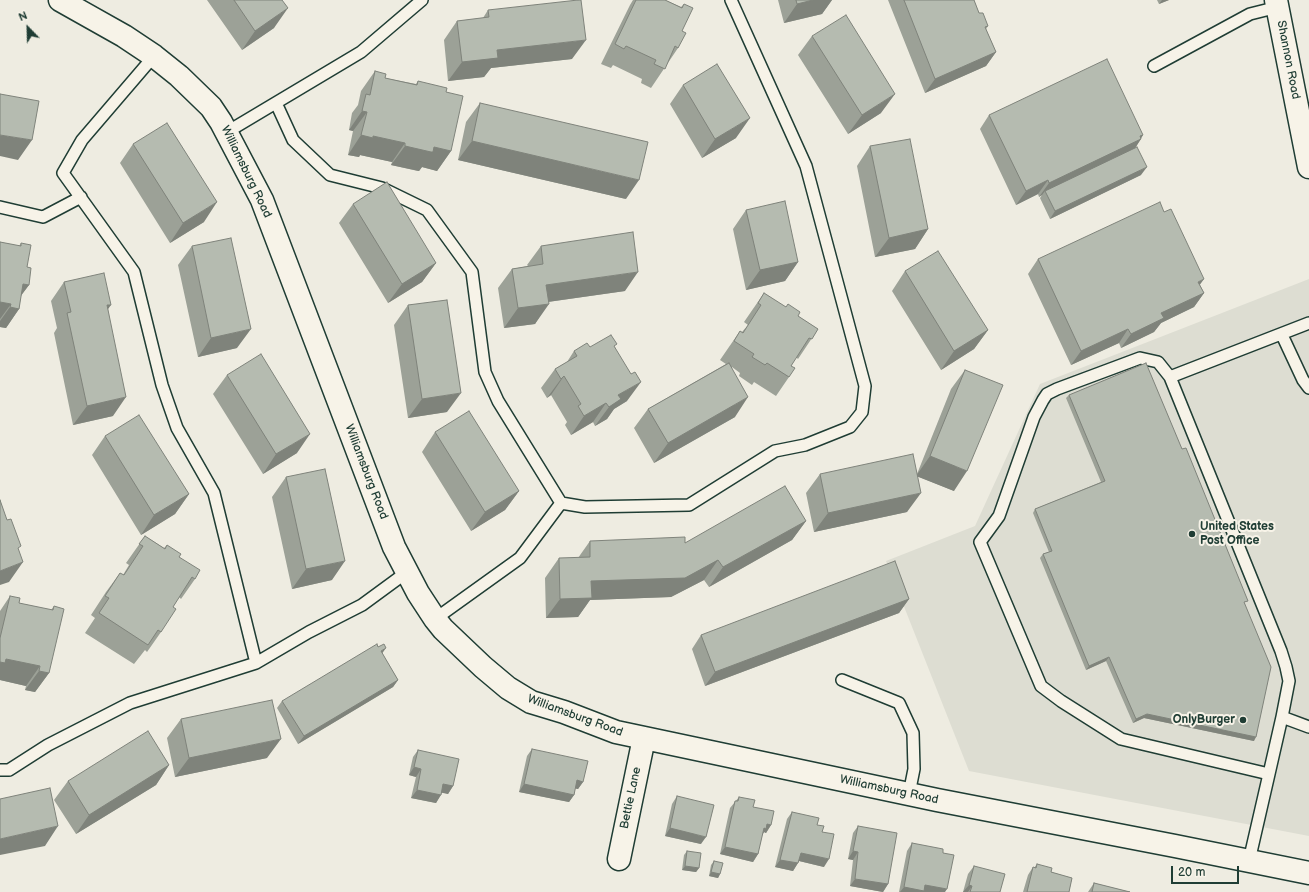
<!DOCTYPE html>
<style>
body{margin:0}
#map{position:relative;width:1309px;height:892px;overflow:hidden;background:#eeece1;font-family:"Balsamiq Sans",sans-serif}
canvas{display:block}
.north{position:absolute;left:8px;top:8px;width:40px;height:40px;-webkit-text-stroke:3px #f7f3e8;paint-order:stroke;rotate:337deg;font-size:11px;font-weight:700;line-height:16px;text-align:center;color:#1f3d34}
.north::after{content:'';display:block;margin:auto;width:14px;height:18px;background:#1f3d34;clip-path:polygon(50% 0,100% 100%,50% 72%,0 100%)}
.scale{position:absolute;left:1171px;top:866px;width:68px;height:18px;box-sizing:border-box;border:2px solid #1f3d34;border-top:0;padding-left:5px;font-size:12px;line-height:14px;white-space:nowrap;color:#1f3d34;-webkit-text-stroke:3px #f7f3e8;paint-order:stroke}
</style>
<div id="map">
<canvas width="1309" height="892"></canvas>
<div class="north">N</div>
<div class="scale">20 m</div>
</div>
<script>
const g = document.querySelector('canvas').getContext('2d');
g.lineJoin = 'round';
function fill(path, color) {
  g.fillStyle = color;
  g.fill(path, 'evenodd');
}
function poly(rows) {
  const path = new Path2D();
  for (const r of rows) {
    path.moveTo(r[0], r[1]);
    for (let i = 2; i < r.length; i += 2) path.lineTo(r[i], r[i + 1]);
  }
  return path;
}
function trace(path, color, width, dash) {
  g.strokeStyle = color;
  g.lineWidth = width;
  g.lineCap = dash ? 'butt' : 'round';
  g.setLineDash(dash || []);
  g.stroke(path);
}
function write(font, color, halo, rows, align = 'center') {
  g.font = font + ' "Balsamiq Sans",sans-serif';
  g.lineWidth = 4;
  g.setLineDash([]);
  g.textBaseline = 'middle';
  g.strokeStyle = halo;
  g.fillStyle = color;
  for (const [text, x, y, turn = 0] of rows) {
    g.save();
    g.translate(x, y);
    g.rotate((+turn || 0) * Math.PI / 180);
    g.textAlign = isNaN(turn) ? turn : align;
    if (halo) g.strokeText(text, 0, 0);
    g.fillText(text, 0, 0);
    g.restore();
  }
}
fill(poly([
 [1309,279,1309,836,969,771,886,561,975,526,1040,384]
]), '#ddddd2');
const lane = poly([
 [154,56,82,140,63,173,134,272,162,385,177,428,214,493,256,663],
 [1154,66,1250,14,1278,7],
 [276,103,293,140,330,175,382,188,427,210,472,272,485,372,498,401,561,503,585,507,689,505,775,451,805,445,850,427,862,412,865,386,806,166,731,0],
 [227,132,361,52,422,0],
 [0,207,43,217,81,197],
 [1282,335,1303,380,1309,388],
 [1170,377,1309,323],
 [435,619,520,558,561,503],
 [842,680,899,703,913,733,914,769,909,794],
 [1282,717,1309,727],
 [0,770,9,770,48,745,130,703,256,663,309,632,362,605,407,572],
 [1249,861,1269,774,1282,717,1289,681,1286,667,1281,651,1170,377,1158,362,1140,358,1057,389,1047,394,1043,400,1034,417,999,516,980,542,1041,686,1061,701,1121,739,1269,774]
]);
const street = poly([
 [60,0,124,36,154,56,179,76,211,107,221,122,262,200,394,547,418,593,435,619,443,629,483,667,508,688,531,702,564,712,616,732,937,800,1175,846,1309,873],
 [619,859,644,738]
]);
const secondary = poly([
 [1276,0,1309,167]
]);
trace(lane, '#1f3d34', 14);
trace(street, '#1f3d34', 25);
trace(secondary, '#1f3d34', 25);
trace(lane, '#f7f3e8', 11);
trace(street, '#f7f3e8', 22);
trace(secondary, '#f7f3e8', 22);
fill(poly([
 [207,0,282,0,274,28,242,50],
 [633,0,665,0,681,7,684,4,682,31,678,48,651,88,641,83,642,79,613,65,611,68,601,64,630,5],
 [778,0,832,0,822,14,784,23],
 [888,0,974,0,979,13,988,26,986,29,996,52,986,66,925,93],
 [1157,0,1169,0,1159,4],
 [488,10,572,59,491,68,484,77,448,81,444,40,457,21,483,18],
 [812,36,881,113,848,134,798,55],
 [375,71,385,78,416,84,418,81,446,92,451,151,437,171,422,167,419,171,418,171,391,165,392,162,360,155,359,157,348,155,353,131,349,130,352,113,358,105,361,91],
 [683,85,736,138,702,158,670,104],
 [480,103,626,199,458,160,466,122],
 [989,115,1143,135,1135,148,1141,175,1050,219,1040,198,1042,195,1039,197,1038,194,1016,205,980,129],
 [133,144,204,222,170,243,120,163],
 [870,146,928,229,915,249,875,257,857,166],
 [353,204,436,263,422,282,388,303,339,223],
 [746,210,798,262,785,281,746,290,733,229],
 [0,242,19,246,21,243,27,267,29,285,21,295,19,309,6,328,0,327],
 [192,246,237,348,198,357,178,265],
 [541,246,625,291,548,302,535,324,504,328,498,288,512,269,528,266,527,265],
 [1038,259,1200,285,1204,293,1194,307,1161,323,1154,332,1121,348,1119,343,1071,365,1028,274],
 [905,271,988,330,974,349,941,370,892,291],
 [64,282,108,309,113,416,73,425,54,333,57,328,51,301],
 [764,293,798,316,818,329,798,359,796,357,791,366,789,377,776,396,754,382,752,385,739,376,740,373,732,367,735,417,654,463,634,428,648,409,726,364,720,360,740,331,742,332,748,325,744,322],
 [408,305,447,412,408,418,394,325],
 [590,347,615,347,627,401,614,409,607,419,595,426,593,422,571,435,565,425,567,422,551,395,547,398,541,388,555,369,567,362,574,351],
 [965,370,954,491,917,476,907,512,814,532,806,493,820,474,917,474,951,389],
 [227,375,297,453,263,474,213,394],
 [1069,395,1245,604,1254,741,1144,718,1133,723,1106,661,1086,670,1040,558,1043,554,1049,552,1033,513,1035,509,1101,482,1066,398],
 [435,432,519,491,505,510,471,531,422,452],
 [105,436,189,494,175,514,141,535,92,455],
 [286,477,332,580,292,589,272,497],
 [806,521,792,540,709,587,704,580,671,597,590,600,578,617,546,618,545,578,559,558,578,558,590,541,685,543],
 [145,536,164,548,167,545,179,557,195,579,181,599,179,597,173,607,161,632,147,652,145,650,134,664,85,633,95,618,91,615,106,592,120,573,123,575,129,565,126,563],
 [10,596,19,603,51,610,54,606,49,673,35,692,25,690,26,686,0,680,0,611],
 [909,599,899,613,705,686,692,649,701,635],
 [382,653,398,680,393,687,298,744,277,708,282,701],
 [181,719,267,758,175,777,167,738],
 [532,749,583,782,578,789,575,788,574,795,569,802,519,792,527,756],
 [418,750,453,786,448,794,442,792,436,803,411,798,416,777,409,775,413,757],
 [169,765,156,785,76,834,54,800,68,781],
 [677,796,701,844,665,836,672,804],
 [739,797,753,807,771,825,766,833,764,832,762,835,758,854,753,862,720,854,730,808],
 [792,812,822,832,824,867,799,861,793,871,775,867,787,819],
 [858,826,888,884,883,892,850,886,853,860,848,859,853,833],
 [912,843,943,853,945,892,899,892,907,851],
 [687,851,699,868,696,872,682,870,684,855],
 [714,861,720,874,718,878,709,876,711,865],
 [1037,864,1051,872,1072,878,1069,892,1023,892,1028,875,1033,867,1034,868],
 [974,866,1000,892,963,892,968,874],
 [1094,883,1130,892,1088,892]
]), '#9ca197');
fill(poly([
 [813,0,832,0,822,14,784,23,797,4],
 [1162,0,1169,0,1159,4],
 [288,8,274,28,242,50,255,31],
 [586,40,572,59,491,68,484,77,448,81,462,62,497,50],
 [996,52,986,66,925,93,935,79],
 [895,94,881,113,848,134,862,115],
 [362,111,367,112,353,131,349,130],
 [750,118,736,138,702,158,715,139],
 [0,135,32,140,18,160,0,156],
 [361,135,373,136,405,143,392,162,360,155,359,157,348,155],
 [1143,135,1140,140,1141,139,1132,153,1045,191,1042,195,1039,197,1049,183],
 [472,141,639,180,626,199,458,160],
 [405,146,434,147,451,151,437,171,422,167,419,171,391,165],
 [1147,167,1141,175,1050,219,1055,211],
 [1048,180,1038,194,1016,205,1026,191],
 [217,202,204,222,170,243,183,223],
 [928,229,915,249,875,257,889,238],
 [798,262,785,281,746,290,760,270],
 [436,263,422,282,388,303,402,284],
 [638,272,625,291,533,304,546,285],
 [1204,279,1194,293,1198,282],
 [23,284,29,285,15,304],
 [1204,293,1194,307,1161,323,1154,332,1121,348,1131,334,1161,313],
 [0,302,11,304,0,319],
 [549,304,535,324,504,328,518,308],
 [107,305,111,305,97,324],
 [10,307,19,309,6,328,0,327,0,321],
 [251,329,237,348,198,357,211,338],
 [1128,329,1119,343,1071,365,1081,351],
 [988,330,974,349,941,370,954,351],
 [564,376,551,395,547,398,561,379],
 [641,382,627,401,614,409,607,419,595,426,609,407,618,395],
 [461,393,447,412,408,418,422,399],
 [126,397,113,416,73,425,87,406],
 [748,397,735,417,654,463,668,443],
 [606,403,593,422,571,435,584,416],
 [310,434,297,453,263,474,276,454],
 [930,456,967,471,954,491,916,476],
 [519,491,505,510,471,531,485,512],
 [921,493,907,512,814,532,828,513],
 [189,494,175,514,141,535,154,515],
 [806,521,792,540,709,587,723,567],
 [718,560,704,580,671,597,590,600,578,617,546,618,560,599,591,581],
 [345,561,332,580,292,589,306,569],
 [23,562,9,582,0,585,0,571],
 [909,599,899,613,705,686,715,672],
 [386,648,381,655,381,651],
 [1109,657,1106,661,1086,670,1089,666],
 [6,659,40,666,26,686,0,680,0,662],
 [39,671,49,673,35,692,25,690],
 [398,680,393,687,298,744,304,736],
 [1147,714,1256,737,1254,741,1144,718,1133,723,1136,719],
 [281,739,267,758,175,777,189,758],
 [169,765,156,785,76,834,89,815],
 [414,767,421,769,416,777,409,775],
 [577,780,583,782,578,789,572,788],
 [443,784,453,786,448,794,438,792],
 [524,784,574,795,569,802,519,792],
 [417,790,441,795,436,803,411,798],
 [767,824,771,825,766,833,764,832,761,837,764,828],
 [58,826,45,846,0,855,0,839],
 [670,828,706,837,701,844,665,836],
 [725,847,758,854,753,862,720,854],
 [853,851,858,852,853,860,848,859],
 [801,853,829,859,824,867,795,860],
 [780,860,798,863,793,871,775,867],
 [685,866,699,868,696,872,682,870],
 [711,872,720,874,718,878,709,876],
 [855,879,888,884,883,892,850,886],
 [925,885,947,889,945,892,900,892,904,887],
 [969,885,972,886,968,892,963,892]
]), '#7f837b');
const building = poly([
 [234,0,282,0,288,8,255,31,234,0],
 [578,0,581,0,586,40,497,50,498,58,462,62,457,21,489,17,488,10,578,0],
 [636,0,665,0,682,8,684,4,693,8,682,31,686,33,678,48,675,46,665,69,654,64,656,60,626,46,624,49,615,44,636,0],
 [796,0,813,0,797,4,796,0],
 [904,0,974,0,979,13,983,13,988,26,985,27,996,52,935,79,904,0],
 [846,15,895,94,862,115,812,36,846,15],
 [1107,59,1143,135,1140,136,1141,139,1049,183,1048,180,1026,191,989,115,1107,59],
 [717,64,750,118,715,139,683,85,717,64],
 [375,71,386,74,385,78,417,85,418,81,447,88,446,92,463,96,451,151,434,147,433,152,431,152,405,146,405,143,373,136,373,138,361,135,367,112,362,111,366,94,370,95,375,71],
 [0,94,39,101,32,140,0,135,0,94],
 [480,103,648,142,639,180,472,141,480,103],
 [167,123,217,202,183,223,133,144,167,123],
 [910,139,928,229,889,238,870,146,910,139],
 [1137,147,1147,167,1055,211,1045,191,1137,147],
 [387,182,436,263,402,284,353,204,387,182],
 [785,201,798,262,760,270,746,210,785,201],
 [1160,202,1164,212,1171,209,1204,279,1198,282,1204,293,1161,313,1164,318,1131,334,1128,329,1081,351,1038,259,1160,202],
 [633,232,638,272,546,285,549,304,518,308,512,269,543,264,541,246,633,232],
 [231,238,251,329,211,338,192,246,231,238],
 [0,242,21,246,21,243,31,245,27,267,31,268,29,285,23,284,19,309,10,307,11,304,0,302,0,242],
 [938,251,988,330,954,351,905,271,938,251],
 [104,273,111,305,107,305,126,397,87,406,67,313,71,312,64,282,104,273],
 [764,293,786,307,788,304,800,312,798,316,818,329,812,339,809,338,791,366,795,368,789,377,767,363,765,365,752,357,754,354,734,341,740,331,743,333,761,305,758,303,764,293],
 [447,300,461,393,422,399,408,305,447,300],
 [611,335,617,344,614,346,631,374,635,372,641,382,618,395,621,399,609,407,606,403,584,416,578,406,581,404,564,376,561,379,555,369,577,356,574,351,587,343,590,347,611,335],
 [261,354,310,434,276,454,227,375,261,354],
 [729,363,748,397,668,443,648,409,729,363],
 [1146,363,1182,449,1186,448,1248,601,1244,602,1271,667,1256,737,1147,714,1136,719,1109,657,1089,666,1043,554,1052,551,1035,509,1105,481,1069,395,1146,363],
 [965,370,1003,385,967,471,930,456,965,370],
 [469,411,519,491,485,512,435,432,469,411],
 [139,415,189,494,154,515,105,436,139,415],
 [913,454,921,493,828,513,820,474,913,454],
 [325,469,345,561,306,569,286,477,325,469],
 [785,486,806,521,723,567,718,560,685,578,591,581,592,598,560,599,559,558,590,557,590,541,685,537,685,543,785,486],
 [0,500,7,520,11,519,21,546,18,548,23,562,0,571,0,500],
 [145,536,165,549,167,545,181,554,179,557,200,570,195,579,192,577,173,607,176,609,161,632,158,630,148,645,99,613,109,598,105,596,120,573,124,575,143,546,139,544,145,536],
 [895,561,909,599,715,672,701,635,895,561],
 [10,596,20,598,19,603,53,610,54,606,64,609,49,673,39,671,40,666,6,659,5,663,0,662,0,638,10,596],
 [377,644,378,647,384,644,386,648,381,651,398,680,304,736,282,701,377,644],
 [272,700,281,739,189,758,181,719,272,700],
 [148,731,169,765,89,815,68,781,148,731],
 [532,749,588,761,583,782,577,780,574,795,524,784,532,749],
 [418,750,459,759,453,786,443,784,441,795,417,790,421,769,414,767,418,750],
 [50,788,58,826,0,839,0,799,50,788],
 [677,796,714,805,706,837,670,828,677,796],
 [739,797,755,800,753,807,774,811,771,825,767,824,766,829,764,828,758,854,725,847,735,801,738,801,739,797],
 [792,812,819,818,817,825,824,826,822,832,834,834,829,859,801,853,798,863,780,860,792,812],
 [858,826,897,833,888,884,855,879,858,852,853,851,858,826],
 [912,843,943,849,943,853,954,855,947,889,925,885,924,891,904,887,912,843],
 [687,851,701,853,699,868,685,866,687,851],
 [714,861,723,863,720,874,711,872,714,861],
 [1037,864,1052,868,1051,872,1072,878,1069,892,1027,892,1033,867,1036,868,1037,864],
 [974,866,1005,874,1000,892,970,892,972,886,969,885,974,866],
 [1094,883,1130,892,1092,892,1094,883]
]);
fill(building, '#b5bbb0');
trace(building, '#7f837b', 1);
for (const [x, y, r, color] of [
 [1192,534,4,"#1f3d34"],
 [1243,720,4,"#1f3d34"]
]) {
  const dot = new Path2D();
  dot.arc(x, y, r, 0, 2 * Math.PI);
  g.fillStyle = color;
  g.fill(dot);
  trace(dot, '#f7f3e8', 1.5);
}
write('12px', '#1f3d34', '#f7f3e8', [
 ["Shannon Road",1288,60,79],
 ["Williamsburg Road",246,172,64],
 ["Williamsburg Road",366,472,69],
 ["Williamsburg Road",575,716,20],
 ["Williamsburg Road",889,790,12],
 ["Bettie Lane",631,798,-78]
]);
write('bold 12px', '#1f3d34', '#f7f3e8', [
 ["United States",1200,527],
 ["Post Office",1200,541],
 ["OnlyBurger",1235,720,"right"]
], 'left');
</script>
